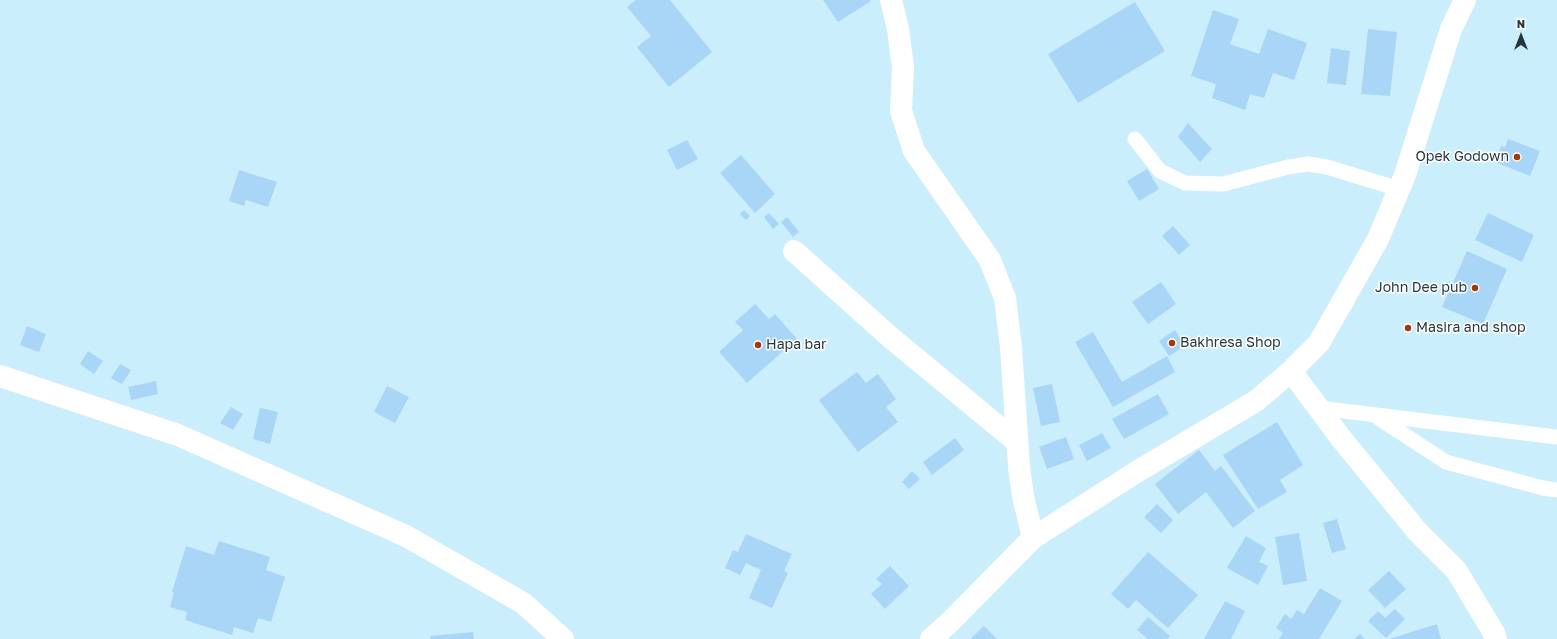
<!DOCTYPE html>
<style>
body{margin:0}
#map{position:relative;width:1557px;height:639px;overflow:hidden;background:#caeefb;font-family:"Golos Text",sans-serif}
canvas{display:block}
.north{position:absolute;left:1501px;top:16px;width:40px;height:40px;-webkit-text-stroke:3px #fff;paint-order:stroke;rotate:0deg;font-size:11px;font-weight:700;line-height:16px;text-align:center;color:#25373d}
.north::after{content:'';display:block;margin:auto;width:14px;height:18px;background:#25373d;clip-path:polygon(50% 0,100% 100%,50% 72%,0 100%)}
</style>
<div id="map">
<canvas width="1557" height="639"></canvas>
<div class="north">N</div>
</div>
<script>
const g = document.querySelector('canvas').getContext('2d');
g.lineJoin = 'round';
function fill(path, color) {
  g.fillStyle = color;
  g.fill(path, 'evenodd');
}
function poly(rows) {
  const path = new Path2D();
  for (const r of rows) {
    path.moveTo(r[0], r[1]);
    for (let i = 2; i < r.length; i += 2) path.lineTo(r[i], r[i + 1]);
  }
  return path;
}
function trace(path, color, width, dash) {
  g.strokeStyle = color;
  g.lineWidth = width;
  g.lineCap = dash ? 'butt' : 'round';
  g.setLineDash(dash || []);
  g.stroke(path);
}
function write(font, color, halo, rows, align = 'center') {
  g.font = font + ' "Golos Text",sans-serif';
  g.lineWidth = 3;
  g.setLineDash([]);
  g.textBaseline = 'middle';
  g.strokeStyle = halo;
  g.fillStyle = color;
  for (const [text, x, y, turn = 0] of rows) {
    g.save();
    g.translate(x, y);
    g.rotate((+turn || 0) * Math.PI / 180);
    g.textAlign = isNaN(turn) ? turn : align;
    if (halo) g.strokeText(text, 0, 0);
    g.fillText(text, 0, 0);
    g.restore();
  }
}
fill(poly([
 [636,0,670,0,712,52,669,87,637,47,651,36,627,7],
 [823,0,870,0,871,1,838,22],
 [1135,2,1165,51,1078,103,1048,54],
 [1213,10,1239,19,1230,44,1259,54,1268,29,1307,43,1294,80,1273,73,1264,98,1250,94,1245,110,1212,98,1216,84,1191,76],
 [1368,29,1397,32,1390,96,1361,94],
 [1331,48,1350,51,1346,85,1327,83],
 [1188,123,1212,149,1200,162,1178,137],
 [1508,139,1540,151,1530,176,1495,162,1501,146,1505,147],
 [687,140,698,159,677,170,667,150],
 [741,155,775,194,755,213,720,173],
 [1147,169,1159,189,1139,201,1127,181],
 [239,170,277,182,268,207,246,200,244,206,229,201],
 [744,210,750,216,746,220,740,214],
 [769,213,779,224,773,229,764,217],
 [1488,213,1534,235,1522,262,1475,240],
 [787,217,799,232,793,237,781,222],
 [1173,226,1190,245,1179,255,1162,236],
 [1467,251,1507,269,1483,324,1442,307],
 [1161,282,1176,304,1148,324,1132,302],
 [755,304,769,319,775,314,797,339,747,383,719,352,743,330,735,322],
 [27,326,46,334,39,352,20,345],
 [1175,330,1185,346,1169,356,1159,341],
 [1093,332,1122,382,1167,356,1175,372,1113,407,1075,342],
 [88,351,103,361,94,374,80,364],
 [120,364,131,370,122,384,111,378],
 [857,372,866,383,878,374,896,399,886,407,898,422,858,452,819,400],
 [156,381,158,394,131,400,128,387],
 [1052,384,1060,422,1041,426,1033,388],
 [387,386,409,397,395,423,374,412],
 [1158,394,1169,414,1124,439,1112,419],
 [231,407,243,414,233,430,220,423],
 [260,408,278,412,270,444,253,439],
 [1277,422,1303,465,1280,480,1287,492,1258,509,1223,455],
 [1102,433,1111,448,1087,461,1079,445],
 [1066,437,1074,459,1047,469,1039,447],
 [955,438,964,450,932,475,923,462],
 [1199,450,1215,471,1221,466,1255,511,1233,528,1206,492,1178,514,1155,484],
 [912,471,920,479,909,489,902,482],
 [1157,504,1173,520,1161,533,1144,517],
 [1337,519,1346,549,1332,553,1323,523],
 [1299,533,1307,581,1283,585,1275,537],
 [746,534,792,554,784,571,788,573,772,608,749,598,761,570,746,563,740,575,725,568,733,550,738,552],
 [1246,536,1266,548,1259,562,1268,566,1258,585,1227,568],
 [219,541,270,557,266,570,285,577,271,622,258,618,253,633,234,627,232,635,185,620,187,612,170,607,174,592,172,592,186,546,214,555],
 [1148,552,1198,595,1168,628,1136,600,1128,609,1111,594],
 [890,566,909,586,885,609,871,594,882,584,876,579],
 [1389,571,1406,589,1385,608,1368,590],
 [1320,588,1342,601,1319,639,1279,639,1283,633,1276,628,1285,614,1291,619,1297,610,1304,614],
 [1225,601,1245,611,1231,639,1204,639],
 [1395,609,1405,619,1386,638,1368,621,1378,611,1385,618],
 [1148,617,1170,636,1168,639,1148,639,1137,630],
 [1437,624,1441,639,1389,639],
 [984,626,997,639,970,639],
 [473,632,474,639,431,639,430,636],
 [1360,634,1365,639,1354,639]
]), '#a9d5f6');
trace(poly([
 [1135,139,1160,171,1185,183,1223,184,1288,167,1308,164,1327,167,1399,189],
 [1319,408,1557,437],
 [1377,417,1446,462,1543,488,1557,490]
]), '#fff', 15);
trace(poly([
 [891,0,898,29,903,67,901,111,914,151,990,260,1005,298,1011,347,1019,467,1023,496,1033,538],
 [794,251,890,337,1017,442],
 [1291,371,1340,437,1417,531,1456,570,1494,633,1496,639],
 [0,376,178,435,406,536,523,603,563,639],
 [931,639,949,623,1033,538,1138,471,1256,401,1291,371,1319,343,1378,239,1405,175,1451,29,1465,0]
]), '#fff', 22);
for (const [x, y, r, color] of [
 [1517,157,4,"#9f3b0a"],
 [1475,288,4,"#9f3b0a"],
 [1408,328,4,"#9f3b0a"],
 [1172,343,4,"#9f3b0a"],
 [758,345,4,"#9f3b0a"]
]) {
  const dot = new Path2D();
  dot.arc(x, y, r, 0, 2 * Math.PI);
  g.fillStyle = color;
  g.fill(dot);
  trace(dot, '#fff', 1.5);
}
write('14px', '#25373d', '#fff', [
 ["Opek Godown",1509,157,"right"],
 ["John Dee pub",1467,288,"right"],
 ["Masira and shop",1416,328],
 ["Bakhresa Shop",1180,343],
 ["Hapa bar",766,345]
], 'left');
</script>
